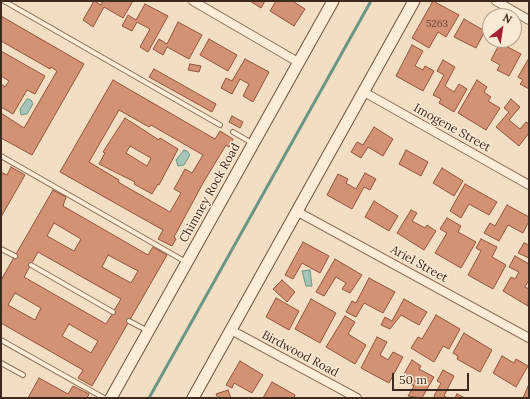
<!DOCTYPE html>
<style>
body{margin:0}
#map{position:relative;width:530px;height:399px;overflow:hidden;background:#f2dfc3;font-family:Lora,serif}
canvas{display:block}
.frame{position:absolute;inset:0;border:2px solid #3d291d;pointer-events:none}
.north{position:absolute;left:482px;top:8px;width:40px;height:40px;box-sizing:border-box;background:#f9ead4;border:1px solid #ae9d8b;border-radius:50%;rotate:30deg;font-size:11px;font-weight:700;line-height:16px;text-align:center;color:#3d291d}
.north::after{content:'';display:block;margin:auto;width:14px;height:18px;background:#a42131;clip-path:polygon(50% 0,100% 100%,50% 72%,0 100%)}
.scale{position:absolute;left:392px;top:373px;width:77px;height:18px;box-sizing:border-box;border:2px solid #3d291d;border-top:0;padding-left:5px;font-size:12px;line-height:14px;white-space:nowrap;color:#3d291d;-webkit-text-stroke:3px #f9ead4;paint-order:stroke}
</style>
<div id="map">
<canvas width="530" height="399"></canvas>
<div class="frame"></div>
<div class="north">N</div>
<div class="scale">50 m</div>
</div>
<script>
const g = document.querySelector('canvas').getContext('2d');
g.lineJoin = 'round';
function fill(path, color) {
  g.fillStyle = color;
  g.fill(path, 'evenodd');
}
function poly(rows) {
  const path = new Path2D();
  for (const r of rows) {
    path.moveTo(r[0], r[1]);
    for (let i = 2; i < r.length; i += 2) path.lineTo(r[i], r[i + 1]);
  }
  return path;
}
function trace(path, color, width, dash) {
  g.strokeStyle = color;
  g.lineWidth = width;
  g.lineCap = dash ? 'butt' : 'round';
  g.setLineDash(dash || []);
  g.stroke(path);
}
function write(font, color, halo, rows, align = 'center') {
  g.font = font + ' Lora,serif';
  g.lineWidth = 3;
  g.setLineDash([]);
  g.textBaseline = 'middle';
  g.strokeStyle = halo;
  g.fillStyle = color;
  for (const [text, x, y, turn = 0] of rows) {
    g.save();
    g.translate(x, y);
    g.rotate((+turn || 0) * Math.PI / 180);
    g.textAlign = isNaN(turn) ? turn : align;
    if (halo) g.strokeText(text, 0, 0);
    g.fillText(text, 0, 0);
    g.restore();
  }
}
const water = poly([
 [27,99,31,100,33,104,27,114,21,115,20,109,27,99],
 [184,150,187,151,190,155,184,165,178,166,176,160,184,150],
 [310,270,312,286,306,286,302,271,310,270]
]);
fill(water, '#a6c5b8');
trace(water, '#6b9586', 1);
trace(poly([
 [149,398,371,1]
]), '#6b9586', 3);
const building = poly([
 [94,1,101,5,103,1,133,1,123,18,104,7,93,27,83,20,94,1],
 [250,1,265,1,261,8,250,1],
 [276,1,295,1,294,2,305,9,294,26,270,11,276,1],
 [433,1,459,15,446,37,438,32,429,48,412,38,433,1],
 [145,4,168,16,148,52,140,47,150,29,137,22,132,31,122,26,128,15,136,20,145,4],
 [1,16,84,64,32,155,1,138,1,113,24,128,57,71,51,67,50,69,1,41,1,16],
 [464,19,485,31,476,48,454,37,464,19],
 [178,22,202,35,189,59,167,47,163,55,153,49,159,39,167,44,178,22],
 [209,39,237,55,228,71,200,55,209,39],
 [500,43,521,54,509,76,497,70,500,65,491,60,500,43],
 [412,45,423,51,415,66,423,70,425,66,434,71,423,91,396,76,412,45],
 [1,51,45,76,35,94,27,90,13,114,1,107,1,84,5,87,9,81,1,76,1,51],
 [529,58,529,89,520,84,523,80,518,77,529,58],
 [245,59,269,72,253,102,243,96,249,84,240,79,232,94,221,88,226,78,232,81,245,59],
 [443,60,455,67,445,86,454,92,459,84,467,89,454,112,439,103,441,99,433,95,444,75,437,71,443,60],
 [190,64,201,66,199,72,188,70,190,64],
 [154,69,216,104,212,112,149,77,154,69],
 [113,80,215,139,220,131,233,139,229,147,226,145,203,183,174,237,176,239,172,246,158,239,163,230,60,172,113,80],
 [119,110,149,127,151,125,203,155,192,173,185,169,174,189,181,193,170,212,118,182,119,180,89,162,119,110],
 [477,80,487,87,484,92,491,97,488,101,500,108,486,130,458,113,477,80],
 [511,99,520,107,509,120,520,129,526,122,529,124,529,133,519,146,496,127,509,112,504,108,511,99],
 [232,116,243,122,240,128,229,122,232,116],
 [125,118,159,140,160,138,178,149,159,185,158,184,152,194,134,184,135,182,99,164,105,153,103,152,125,118],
 [130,146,151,158,147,166,126,153,130,146],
 [374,127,393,139,383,156,368,147,361,158,351,152,357,142,363,145,374,127],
 [406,150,428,162,421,176,399,164,406,150],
 [11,167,25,175,1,217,1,172,7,175,11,167],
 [442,168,463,181,454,196,433,183,442,168],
 [365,173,376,179,370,190,364,187,352,209,327,195,338,174,348,179,346,183,356,189,365,173],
 [465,184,497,202,489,215,469,204,461,218,450,211,465,184],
 [53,190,66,197,63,206,148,255,153,247,167,255,92,386,78,378,83,370,1,323,1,280,53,190],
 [54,223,81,239,74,251,47,236,54,223],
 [38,252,121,299,106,324,24,277,38,252],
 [108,255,138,271,131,283,102,267,108,255],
 [15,293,41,308,35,320,8,305,15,293],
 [69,324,98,341,91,353,62,336,69,324],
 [374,201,398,216,389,231,365,217,374,201],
 [507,205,529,217,529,221,523,233,508,225,499,241,484,233,490,223,495,226,507,205],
 [411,210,417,213,412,221,425,228,427,225,436,231,424,250,397,233,411,210],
 [447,218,461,226,458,232,476,242,461,268,435,253,447,233,440,229,447,218],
 [481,239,497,247,492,257,506,265,493,289,468,275,481,251,476,248,481,239],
 [303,242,329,256,320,273,302,263,293,279,285,275,303,242],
 [524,243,529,245,529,258,518,253,524,243],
 [515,256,529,264,529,280,525,287,529,289,528,306,503,291,511,277,515,279,519,272,509,267,515,256],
 [335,259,362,275,350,293,342,289,346,283,336,277,324,296,316,292,335,259],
 [369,278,395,292,383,313,364,303,356,317,346,312,352,301,356,303,369,278],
 [282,280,295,292,287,302,273,289,282,280],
 [276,298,299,311,289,330,266,317,276,298],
 [311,299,336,313,320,343,295,329,311,299],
 [404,299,427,312,419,325,401,315,390,329,381,325,385,317,392,321,404,299],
 [436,315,460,329,449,349,443,346,434,362,411,348,418,337,422,339,436,315],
 [345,316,355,322,348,334,366,345,355,364,326,347,345,316],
 [464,333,492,350,480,372,457,359,458,356,453,353,464,333],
 [377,337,387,342,380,355,388,360,393,352,403,357,389,383,361,368,377,337],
 [502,356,514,363,516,359,528,366,516,387,493,373,502,356],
 [412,360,421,366,419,369,434,377,422,398,408,396,414,386,401,379,412,360],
 [240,361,263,375,252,393,234,383,232,388,226,385,240,361],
 [443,370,454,376,444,396,448,398,436,398,434,396,441,383,437,381,443,370],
 [39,378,68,394,73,386,89,394,87,398,28,398,39,378],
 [272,382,295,395,294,398,263,398,272,382],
 [529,384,529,398,523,398,529,384],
 [228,390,231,398,218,398,216,394,228,390],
 [457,394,465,398,455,398,457,394]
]);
fill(building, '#d49275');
trace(building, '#91533b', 1);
const lane = poly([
 [4,1,220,125],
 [233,132,252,143],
 [1,156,186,262],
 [1,249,15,256],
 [31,265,113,312],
 [129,321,148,331],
 [1,340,104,398],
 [1,363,23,375]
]);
const street = poly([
 [193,1,298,62],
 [496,1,529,20],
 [364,92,529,185],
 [298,212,529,338],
 [231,330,357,398]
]);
const secondary = poly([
 [111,398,333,1],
 [193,398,414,1]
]);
trace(lane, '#8f6f58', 6);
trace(street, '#8f6f58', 10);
trace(secondary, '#71503b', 13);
trace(lane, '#fcedd8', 4);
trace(street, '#fcedd8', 8);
trace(secondary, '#fcedd8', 11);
write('10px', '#634333', null, [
 ["5263",437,24]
]);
write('12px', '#3d291d', '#f9ead4', [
 ["Imogene Street",452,128,29],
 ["Chimney Rock Road",210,193,-61],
 ["Ariel Street",419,264,29],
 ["Birdwood Road",300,354,28]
]);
</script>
